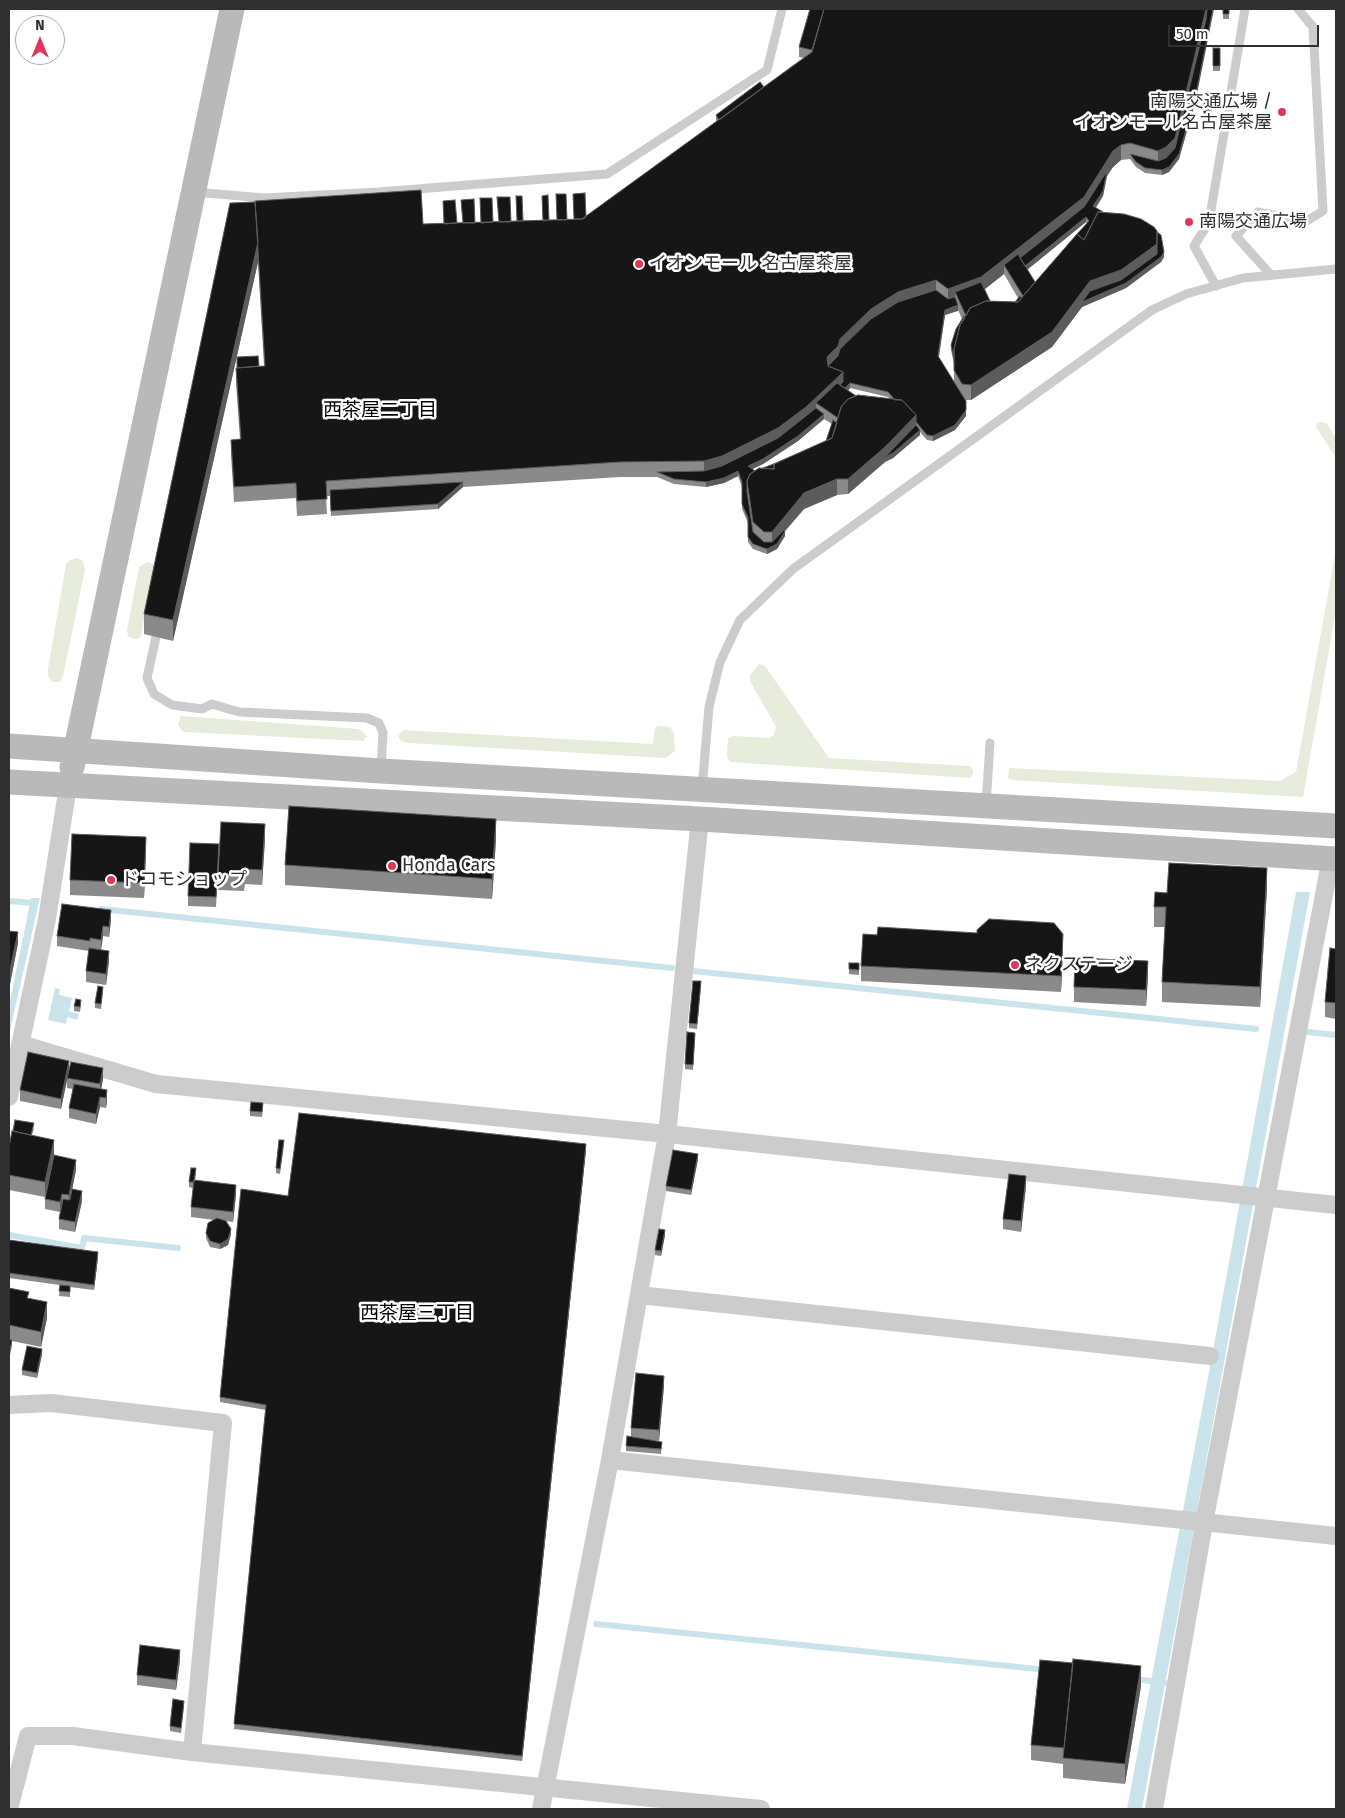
<!DOCTYPE html>
<meta charset="utf-8">
<style>
body{margin:0}
#map{position:relative;width:1345px;height:1818px;overflow:hidden;background:#fff;font-family:"Fira Sans",sans-serif}
canvas{display:block}
.frame{position:absolute;inset:0;border:10px solid #2f2f2f;pointer-events:none}
.north{position:absolute;left:15px;top:15px;width:50px;height:50px;box-sizing:border-box;background:#fff;border:1px solid #acacac;border-radius:50%;rotate:0deg;font-size:14px;font-weight:700;line-height:20px;text-align:center;color:#2f2f2f}
.north::after{content:'';display:block;margin:auto;width:18px;height:22px;background:#e0365c;clip-path:polygon(50% 0,100% 100%,50% 72%,0 100%)}
.scale{position:absolute;left:1168px;top:25px;width:151px;height:22px;box-sizing:border-box;border:2px solid #2f2f2f;border-top:0;padding-left:6px;font-size:15px;line-height:18px;white-space:nowrap;color:#2f2f2f;-webkit-text-stroke:4px #fff;paint-order:stroke}
</style>
<div id="map">
<canvas width="1345" height="1818"></canvas>
<div class="frame"></div>
<div class="north">N</div>
<div class="scale">50 m</div>
</div>
<script>
const g = document.querySelector('canvas').getContext('2d');
g.lineJoin = 'round';
function fill(path, color) {
  g.fillStyle = color;
  g.fill(path, 'evenodd');
}
function poly(rows) {
  const path = new Path2D();
  for (const r of rows) {
    path.moveTo(r[0], r[1]);
    for (let i = 2; i < r.length; i += 2) path.lineTo(r[i], r[i + 1]);
  }
  return path;
}
function trace(path, color, width, dash) {
  g.strokeStyle = color;
  g.lineWidth = width;
  g.lineCap = dash ? 'butt' : 'round';
  g.setLineDash(dash || []);
  g.stroke(path);
}
function write(font, color, halo, rows, align = 'center') {
  g.font = font + ' "Fira Sans","Noto Sans JP",sans-serif';
  g.lineWidth = 5;
  g.setLineDash([]);
  g.textBaseline = 'middle';
  g.strokeStyle = halo;
  g.fillStyle = color;
  for (const [text, x, y, turn = 0] of rows) {
    g.save();
    g.translate(x, y);
    g.rotate((+turn || 0) * Math.PI / 180);
    g.textAlign = isNaN(turn) ? turn : align;
    if (halo) g.strokeText(text, 0, 0);
    g.fillText(text, 0, 0);
    g.restore();
  }
}
fill(poly([
 [1321,422,1327,424,1336,438,1336,458,1316,427,1317,423],
 [1336,549,1336,610,1303,797,1012,780,1008,778,1009,768,1280,781,1296,772],
 [77,558,83,561,85,570,63,676,60,682,52,682,48,676,48,669,66,564,69,561],
 [147,562,154,564,154,568,141,635,138,639,133,639,128,636,127,630,139,567],
 [759,664,765,666,829,758,970,766,973,769,973,774,970,778,730,762,727,757,728,738,733,736,769,738,774,735,776,727,750,681,750,675],
 [181,716,359,729,367,736,363,741,183,732,178,725],
 [658,726,670,727,674,733,675,751,666,758,409,743,401,741,398,736,403,730,653,744,655,728]
]), '#e7ecdd');
fill(poly([
 [1296,892,1310,892,1193,1533,1142,1809,1127,1809,1212,1356],
 [31,898,40,898,9,1035,9,1006],
 [55,988,60,989,59,995,72,998,69,1011,79,1014,77,1020,67,1017,66,1024,48,1020]
]), '#cae3eb');
trace(poly([
 [9,901,34,903],
 [101,909,672,968],
 [693,971,1256,1029],
 [1308,1032,1336,1035],
 [9,1235,82,1248,84,1238,178,1248],
 [596,1624,1047,1670],
 [1134,1679,1165,1683]
]), '#cae3eb', 6);
trace(poly([
 [194,192,264,198,379,192,607,174,767,70,782,9],
 [1271,275,1236,236,1258,212,1305,222,1323,211,1313,27,1298,9],
 [1216,286,1194,246,1209,222,1245,9],
 [156,637,147,678,154,694,172,705,202,709,212,704,239,712,367,718,379,723,383,733,381,769],
 [702,789,709,707,720,662,740,620,793,569,1152,310,1186,294,1243,278,1336,269],
 [986,805,990,743]
]), '#ccc', 9);
trace(poly([
 [20,1044,156,1084,667,1134,1336,1205],
 [9,1097,47,919,68,786],
 [639,1295,1210,1356],
 [9,1405,51,1403,223,1423,192,1752],
 [610,1460,1336,1536],
 [9,1809,28,1736,73,1736,192,1752,761,1809],
 [541,1809,610,1460,667,1134,700,819],
 [1154,1809,1204,1523,1331,858]
]), '#ccc', 18);
trace(poly([
 [9,746,381,771,1336,826],
 [72,767,232,9],
 [9,782,700,819,1336,859]
]), '#b9b9b9', 25);
fill(poly([
 [1223,9,1229,9,1229,19,1223,19],
 [799,47,1196,99,1179,159,1169,172,1162,175,1145,173,1136,167,1130,159,1121,160,1113,167,1107,176,1103,196,1096,208,1164,257,1161,262,1126,288,1082,307,1052,347,971,400,965,400,966,401,966,416,955,430,933,441,927,440,920,432,920,435,893,458,885,462,848,494,837,495,804,509,785,531,785,536,777,549,767,554,753,549,748,542,748,523,742,509,742,487,738,476,724,483,706,487,674,484,657,477,620,477,463,487,438,509,331,516,330,496,326,496,327,514,297,516,296,498,234,502,231,455,231,440,240,439,236,383,236,368,264,366,258,262,173,641,144,634,144,614,230,203,423,224,573,220,586,217,716,122,716,115,764,87,804,58,799,57],
 [1086,222,1087,224,1035,282,1027,270],
 [1004,274,1018,298,1015,302,990,301,985,289],
 [958,310,962,319,951,345,951,350,954,364,954,382,939,357,945,315],
 [850,388,888,397,890,399,856,396,848,390],
 [824,419,832,424,826,441,763,468,755,471,753,469,763,464,798,441],
 [1213,48,1220,48,1220,71,1213,71],
 [1204,98,1211,99,1211,121,1204,121],
 [265,839,262,885,245,884,244,891,218,890,218,875],
 [496,839,492,899,285,885,285,865],
 [146,852,144,898,70,895,70,880],
 [219,854,216,907,188,906,188,896],
 [1267,888,1260,1007,1162,1002,1162,982,1165,927,1154,927,1154,907,1167,893],
 [111,920,109,937,103,936,101,949,109,961,106,985,86,982,86,971,89,951,57,946,57,936],
 [9,931,18,943,9,989],
 [1063,949,1061,992,861,981,861,966],
 [1336,949,1336,1019,1325,1017,1325,1002],
 [849,963,859,968,859,975,849,974],
 [1148,976,1146,1006,1074,1002,1074,987],
 [701,987,697,1029,689,1028,689,1023],
 [103,992,101,1009,95,1008,95,1003],
 [81,1005,80,1012,74,1011,74,1006],
 [695,1038,693,1070,685,1069,685,1064],
 [69,1070,103,1079,101,1089,107,1101,106,1108,100,1107,96,1124,69,1118,69,1108,73,1089,67,1088,67,1079,61,1109,20,1101,20,1090],
 [263,1108,262,1117,250,1116,250,1111],
 [34,1128,32,1135,54,1155,45,1197,9,1190,9,1147],
 [284,1145,280,1174,276,1173,276,1168],
 [586,1150,522,1761,234,1729,266,1410,220,1402,220,1397,288,1196],
 [698,1159,691,1195,666,1191,666,1186],
 [76,1170,72,1189,82,1201,75,1232,59,1229,59,1219,60,1212,45,1209,45,1199],
 [196,1173,195,1180,236,1195,233,1222,226,1221,231,1234,228,1245,220,1249,210,1247,206,1238,206,1233,214,1220,191,1217,191,1207,193,1188,189,1187,189,1182],
 [1026,1186,1021,1232,1003,1229,1003,1219],
 [665,1235,661,1256,655,1255,655,1250],
 [9,1240,98,1257,94,1290,70,1287,70,1297,59,1296,60,1285,9,1278],
 [9,1288,29,1299,47,1318,41,1347,12,1341,12,1346,10,1355,9,1354],
 [42,1354,37,1378,22,1375,22,1370],
 [664,1386,659,1441,653,1440,662,1442,661,1454,626,1451,626,1446,631,1437,631,1428],
 [180,1660,176,1690,137,1685,137,1675],
 [1141,1686,1125,1784,1063,1778,1063,1764,1031,1760,1031,1745],
 [184,1706,181,1733,170,1731,170,1726]
]), '#8a8a8a');
fill(poly([
 [1206,9,1208,9,1175,153,1158,166,1158,151],
 [1213,9,1214,9,1196,99,1179,159,1169,172,1162,175,1162,170,1179,154],
 [1121,145,1121,160,1113,167,1107,176,1103,196,1093,211,1084,212,1019,262,1004,265,1004,274,981,292,955,292,955,302,948,305,948,289],
 [1086,217,1086,222,1023,273,1023,268],
 [258,242,258,262,173,641,173,620],
 [1157,244,1157,259,1121,285,1090,296,1088,299,1126,283,1161,257,1164,252,1164,257,1161,262,1126,288,1082,307,1052,347,971,400,971,385,1052,332,1090,281,1121,270],
 [936,280,936,296,827,372,827,357,840,339,871,309,898,292],
 [958,305,958,311,945,315,938,361,938,356,945,310],
 [843,372,843,387,816,403,816,413,806,423,722,472,704,477,704,461],
 [850,383,850,388,842,397,842,391],
 [966,410,966,416,955,430,933,441,933,436],
 [824,414,824,419,798,441,763,464,748,471,748,466],
 [916,415,916,430,920,430,920,435,893,458,885,462,848,494,848,479],
 [738,471,738,476,724,483,706,487,706,482],
 [837,479,837,495,804,509,785,531,785,536,777,549,767,554,767,549,772,547,772,532,804,493],
 [463,482,463,487,438,509,438,504],
 [496,819,496,839,492,899,492,879],
 [265,824,265,839,262,885,262,870],
 [146,837,146,852,144,898,144,883],
 [1267,868,1267,888,1260,1007,1260,987],
 [111,910,111,920,109,937,109,927],
 [103,926,103,936,101,950,101,940],
 [18,932,18,943,9,989,10,969],
 [1063,934,1063,949,1061,992,1061,976],
 [109,951,109,961,106,985,106,974],
 [1148,961,1148,976,1146,1006,1146,990],
 [69,1061,69,1071,61,1109,61,1099],
 [103,1068,103,1079,100,1095,100,1084],
 [107,1090,107,1101,106,1108,106,1098],
 [100,1097,100,1107,96,1124,96,1114],
 [54,1140,54,1155,45,1197,45,1182],
 [586,1144,586,1150,522,1761,522,1756],
 [698,1154,698,1159,691,1195,691,1190],
 [76,1160,76,1170,69,1205,69,1195],
 [1026,1176,1026,1186,1021,1232,1021,1221],
 [236,1185,236,1195,233,1222,233,1212],
 [82,1191,82,1201,75,1232,75,1222],
 [62,1194,62,1204,60,1212,60,1202],
 [231,1229,231,1234,228,1245,220,1249,220,1244],
 [665,1230,665,1235,661,1256,661,1251],
 [98,1252,98,1257,94,1290,94,1285],
 [47,1302,47,1318,41,1347,41,1332],
 [42,1349,42,1354,37,1378,37,1373],
 [664,1376,664,1386,659,1441,659,1430],
 [180,1650,180,1660,176,1690,176,1680],
 [1141,1666,1141,1686,1125,1784,1125,1764]
]), '#5c5c5c');
const building = poly([
 [810,9,824,9,812,50,799,47,810,9],
 [824,9,1206,9,1175,138,1166,147,1158,151,1130,143,1121,145,1113,151,1084,197,981,277,948,289,936,280,898,292,871,309,840,339,838,346,827,357,828,366,843,372,837,378,806,407,778,428,722,456,704,461,620,462,326,481,327,499,297,501,296,483,234,487,231,440,241,439,236,368,265,366,255,201,421,190,423,224,582,219,812,52,824,9],
 [1207,9,1213,9,1196,94,1179,154,1169,167,1162,170,1145,168,1136,162,1130,154,1158,161,1166,158,1175,148,1206,19,1207,9],
 [1223,9,1229,9,1229,14,1223,14,1223,9],
 [1213,48,1220,48,1220,66,1213,66,1213,48],
 [760,82,764,87,719,120,716,115,760,82],
 [1204,98,1211,99,1211,116,1204,116,1204,98],
 [1107,171,1103,191,1093,206,1103,212,1098,212,1084,240,1077,234,1089,221,1086,217,1025,266,1020,258,1084,207,1107,171],
 [585,193,586,217,583,219,574,219,573,194,585,193],
 [556,194,566,194,567,220,557,220,556,194],
 [548,195,549,220,543,221,542,196,548,195],
 [516,196,522,196,523,221,517,221,516,196],
 [497,197,510,197,511,222,499,222,497,197],
 [480,198,492,198,493,222,481,223,480,198],
 [474,199,475,223,463,223,461,200,474,199],
 [455,200,457,223,444,224,443,201,455,200],
 [255,202,258,242,173,620,144,614,230,203,255,202],
 [1098,212,1124,214,1141,219,1154,227,1157,231,1157,244,1121,270,1090,281,1052,332,971,385,962,384,954,370,954,349,960,325,970,308,986,301,1018,302,1077,234,1084,240,1098,212],
 [1157,232,1161,235,1164,252,1161,257,1126,283,1082,302,1090,291,1121,280,1157,254,1157,232],
 [1018,254,1035,282,1023,296,1004,265,1018,254],
 [981,282,990,301,986,301,970,308,966,316,955,292,981,282],
 [936,290,948,299,955,297,958,305,945,310,938,356,966,401,966,410,955,425,933,436,927,435,916,422,916,415,902,400,895,400,888,392,850,383,845,388,840,385,843,382,843,372,828,366,838,356,840,349,871,319,898,302,936,290],
 [1020,296,1022,298,1018,302,1015,302,1020,296],
 [964,316,965,318,960,325,954,349,954,359,951,345,956,329,964,316],
 [258,356,259,366,237,368,237,357,258,356],
 [837,383,856,396,848,399,841,407,838,418,816,403,837,383],
 [858,395,902,400,916,415,885,447,848,479,837,479,804,493,772,532,764,532,753,522,747,481,750,474,759,468,774,469,774,464,832,438,841,407,848,399,858,395],
 [816,408,824,414,798,436,763,459,748,466,755,471,750,474,747,481,747,491,753,532,764,542,772,542,784,530,785,531,777,544,767,549,753,544,748,537,748,518,742,504,742,482,738,471,724,478,706,482,674,479,657,472,704,471,722,466,778,438,816,408],
 [833,420,837,423,832,438,826,441,833,420],
 [916,425,920,430,893,453,885,457,916,425],
 [774,464,774,469,763,468,774,464],
 [463,482,438,504,331,511,330,490,463,482],
 [289,806,496,819,492,879,285,865,289,806],
 [221,822,265,824,262,870,245,869,244,876,218,875,221,822],
 [72,834,146,837,144,883,70,880,72,834],
 [190,843,219,844,216,897,188,896,190,843],
 [1169,863,1267,868,1260,987,1162,982,1166,907,1154,907,1155,892,1167,893,1169,863],
 [62,904,111,910,109,927,103,926,101,940,90,938,90,941,57,936,62,904],
 [989,919,1054,923,1063,934,1061,976,861,966,863,934,877,935,878,927,977,933,977,930,989,919],
 [9,931,18,932,10,969,9,969,9,931],
 [89,948,109,951,106,974,86,971,89,948],
 [1330,948,1336,949,1336,1003,1325,1002,1330,948],
 [1075,958,1148,961,1146,990,1074,987,1075,958],
 [849,963,859,963,859,970,849,969,849,963],
 [693,981,701,981,697,1024,689,1023,693,981],
 [98,986,103,987,101,1004,95,1003,98,986],
 [76,999,81,1000,80,1007,74,1006,76,999],
 [687,1032,695,1033,693,1065,685,1064,687,1032],
 [28,1052,69,1061,61,1099,20,1090,28,1052],
 [71,1062,103,1068,100,1084,67,1078,71,1062],
 [74,1084,107,1090,106,1098,100,1097,96,1114,69,1108,74,1084],
 [251,1102,263,1103,262,1112,250,1111,251,1102],
 [299,1113,586,1144,522,1756,234,1724,266,1405,220,1397,241,1189,288,1196,299,1113],
 [15,1120,34,1123,31,1135,13,1131,15,1120],
 [12,1131,54,1140,45,1182,9,1175,9,1147,12,1131],
 [279,1140,284,1140,280,1169,276,1168,279,1140],
 [673,1150,698,1154,691,1190,666,1186,673,1150],
 [54,1155,76,1160,69,1195,62,1194,60,1202,45,1199,54,1155],
 [191,1168,196,1168,194,1182,189,1182,191,1168],
 [1009,1174,1026,1176,1021,1221,1003,1219,1009,1174],
 [194,1180,236,1185,233,1212,191,1207,194,1180],
 [72,1189,82,1191,75,1222,59,1219,63,1199,70,1200,72,1189],
 [217,1218,226,1221,231,1229,228,1239,220,1244,210,1241,206,1233,208,1223,217,1218],
 [659,1229,665,1230,661,1251,655,1250,659,1229],
 [9,1240,98,1252,94,1285,9,1273,9,1240],
 [60,1285,70,1286,70,1292,59,1291,60,1285],
 [9,1288,29,1292,27,1298,47,1302,41,1332,9,1325,9,1288],
 [9,1340,12,1340,10,1350,9,1349,9,1340],
 [27,1346,42,1349,37,1373,22,1370,27,1346],
 [636,1373,664,1376,659,1430,631,1428,636,1373],
 [627,1436,662,1442,661,1449,626,1446,627,1436],
 [140,1645,180,1650,176,1680,137,1675,140,1645],
 [1073,1659,1141,1666,1125,1764,1063,1758,1073,1659],
 [1040,1660,1073,1663,1064,1748,1031,1745,1040,1660],
 [173,1699,184,1701,181,1728,170,1726,173,1699]
]);
fill(building, '#161616');
trace(building, '#5c5c5c', 1);
for (const [x, y, r, color] of [
 [1282,112,5,"#e0365c"],
 [1189,222,5,"#e0365c"],
 [639,264,5,"#e0365c"],
 [392,866,5,"#e0365c"],
 [111,880,5,"#e0365c"],
 [1015,965,5,"#e0365c"]
]) {
  const dot = new Path2D();
  dot.arc(x, y, r, 0, 2 * Math.PI);
  g.fillStyle = color;
  g.fill(dot);
  trace(dot, '#fff', 2);
}
write('18px', '#2f2f2f', '#fff', [
 ["南陽交通広場 /",1272,102,"right"],
 ["イオンモール名古屋茶屋",1272,123,"right"],
 ["南陽交通広場",1199,222],
 ["イオンモール 名古屋茶屋",649,264],
 ["Honda Cars",402,866],
 ["ドコモショップ",121,880],
 ["ネクステージ",1025,965]
], 'left');
write('19px', '#000', '#fff', [
 ["西茶屋二丁目",380,411],
 ["西茶屋三丁目",417,1314]
]);
</script>
